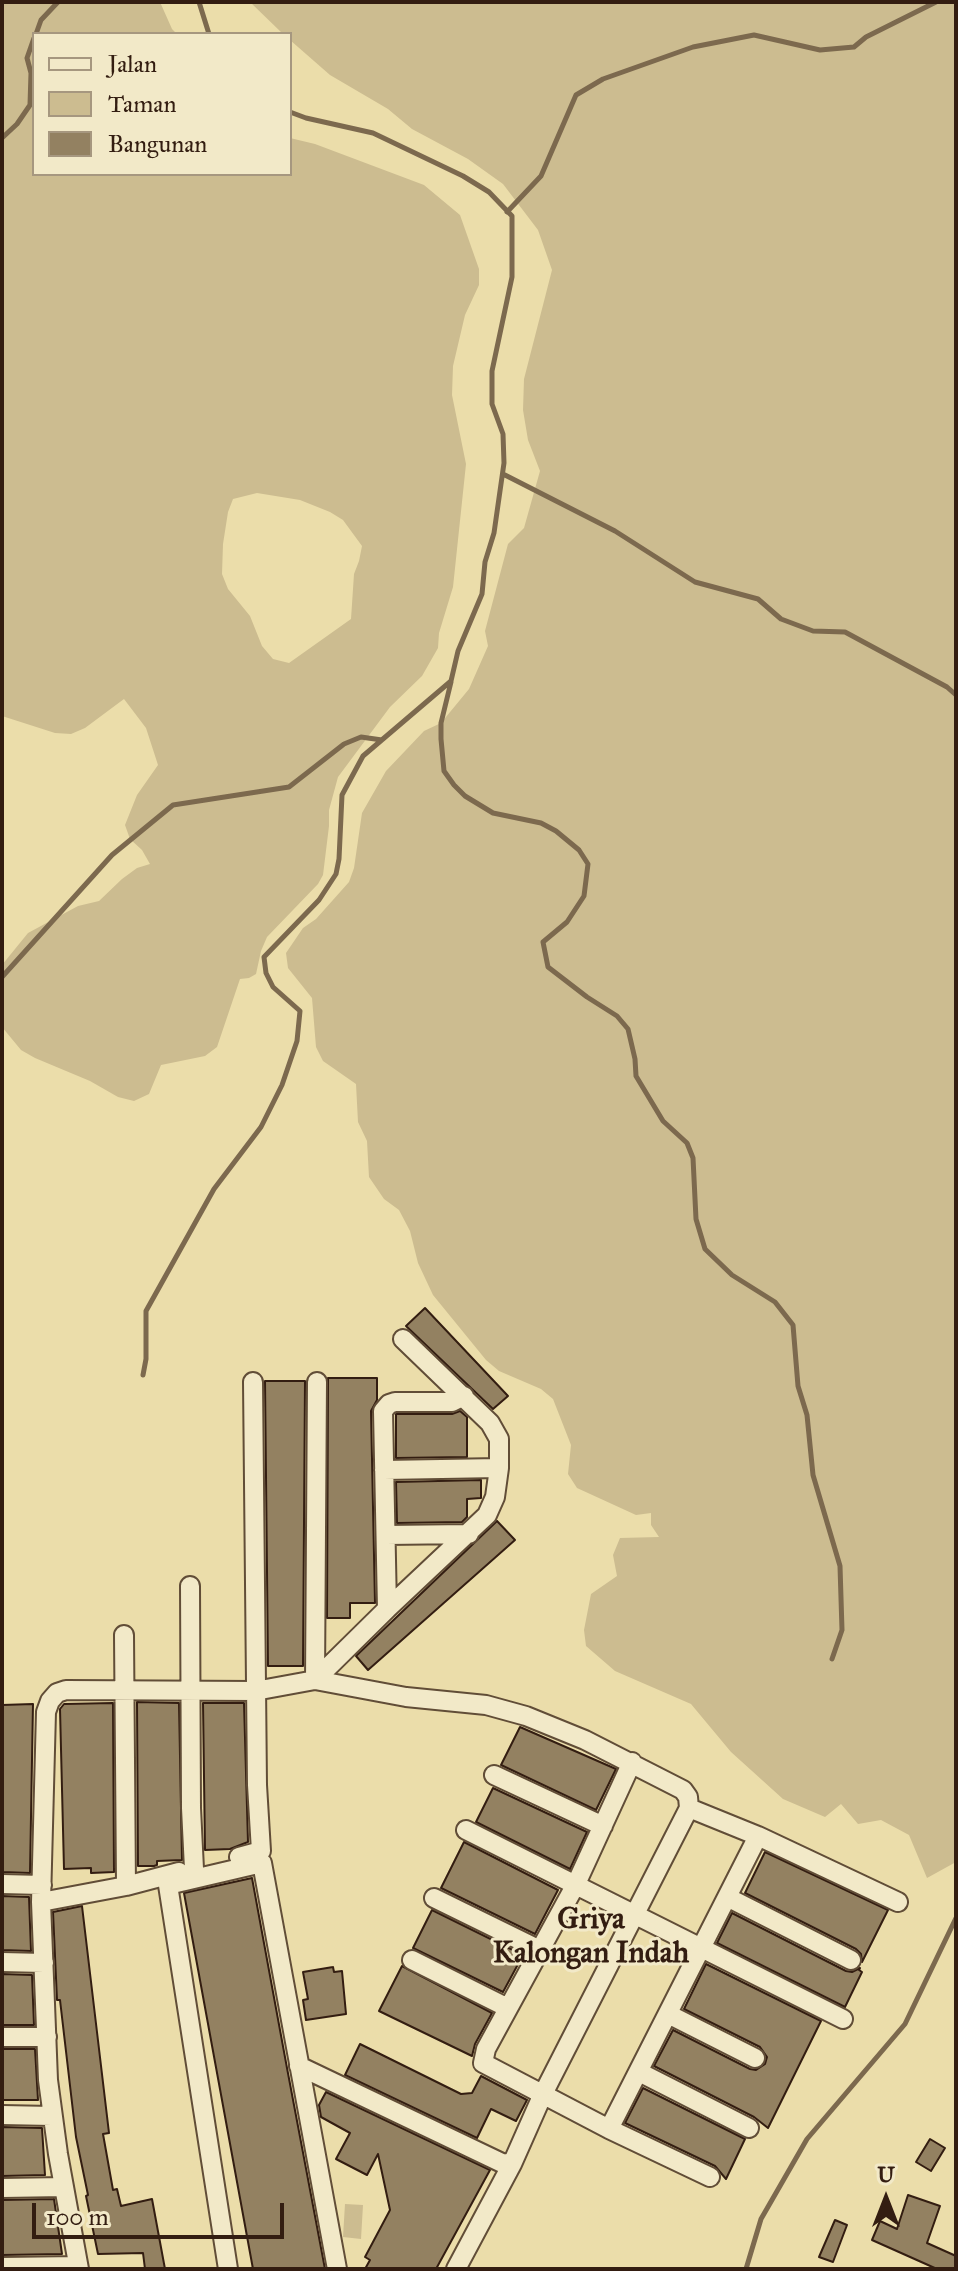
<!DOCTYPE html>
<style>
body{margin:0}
#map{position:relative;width:958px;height:2271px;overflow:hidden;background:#ebddaa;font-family:"IM FELL Great Primer",serif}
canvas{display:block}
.frame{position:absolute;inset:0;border:4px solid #331d11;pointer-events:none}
.legend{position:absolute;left:32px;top:32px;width:260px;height:144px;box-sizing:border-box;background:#f2e9c8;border:2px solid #a6977f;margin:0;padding:10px 14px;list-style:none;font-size:24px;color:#331d11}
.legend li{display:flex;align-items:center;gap:16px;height:40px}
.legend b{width:40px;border:2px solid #a6977f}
.north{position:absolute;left:846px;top:2159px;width:80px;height:80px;-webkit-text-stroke:6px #f2e9c8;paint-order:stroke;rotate:0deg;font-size:22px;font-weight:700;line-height:32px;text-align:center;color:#331d11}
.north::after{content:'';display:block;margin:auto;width:28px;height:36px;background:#331d11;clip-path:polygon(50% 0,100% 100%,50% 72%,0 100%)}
.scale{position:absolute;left:32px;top:2203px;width:252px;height:36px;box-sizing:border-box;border:4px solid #331d11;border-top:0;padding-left:10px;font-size:24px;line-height:28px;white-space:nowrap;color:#331d11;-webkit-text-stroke:6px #f2e9c8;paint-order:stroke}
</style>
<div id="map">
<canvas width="958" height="2271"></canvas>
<div class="frame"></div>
<ul class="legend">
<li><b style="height:10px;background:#f2e9c8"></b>Jalan</li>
<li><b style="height:22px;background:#ccbc90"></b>Taman</li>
<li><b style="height:22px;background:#938161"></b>Bangunan</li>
</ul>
<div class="north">U</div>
<div class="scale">100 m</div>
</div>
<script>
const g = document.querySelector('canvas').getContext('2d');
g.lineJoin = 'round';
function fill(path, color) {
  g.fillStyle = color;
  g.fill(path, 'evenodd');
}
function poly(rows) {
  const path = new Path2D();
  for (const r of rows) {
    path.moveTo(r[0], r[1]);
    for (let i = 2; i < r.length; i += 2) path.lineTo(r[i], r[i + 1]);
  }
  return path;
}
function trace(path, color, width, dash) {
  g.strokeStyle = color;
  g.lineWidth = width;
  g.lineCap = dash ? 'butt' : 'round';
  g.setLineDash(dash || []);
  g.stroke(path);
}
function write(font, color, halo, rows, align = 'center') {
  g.font = font + ' "IM FELL Great Primer",serif';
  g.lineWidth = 6;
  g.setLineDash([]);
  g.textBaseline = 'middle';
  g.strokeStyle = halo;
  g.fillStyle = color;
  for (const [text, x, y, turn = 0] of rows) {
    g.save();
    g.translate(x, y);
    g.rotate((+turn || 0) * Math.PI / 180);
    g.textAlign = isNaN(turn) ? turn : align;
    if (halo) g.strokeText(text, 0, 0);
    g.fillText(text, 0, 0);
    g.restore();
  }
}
fill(poly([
 [2,2,160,2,172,29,177,34,34,34,34,174,290,174,290,138,315,144,424,185,460,215,479,269,479,285,465,315,453,366,452,395,466,464,453,587,439,633,438,648,422,676,390,707,338,777,329,810,329,826,323,875,318,884,267,937,261,951,256,974,249,978,240,979,217,1047,205,1056,161,1065,149,1094,134,1101,118,1097,90,1081,35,1058,21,1050,2,1027,2,965,28,933,78,906,99,901,122,879,137,868,150,864,142,850,130,839,125,825,137,795,158,765,146,728,124,699,85,728,71,734,55,733,2,716],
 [257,493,300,500,330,512,343,520,362,546,359,561,354,574,351,619,289,663,273,659,262,646,250,616,228,589,222,574,223,544,228,512,233,499],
 [250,2,956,2,956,1862,927,1878,909,1835,881,1820,858,1824,841,1804,825,1817,783,1799,731,1752,691,1704,615,1671,586,1646,584,1630,591,1594,617,1576,613,1555,620,1538,659,1537,651,1525,651,1513,636,1515,577,1488,568,1474,571,1445,553,1399,541,1389,499,1371,486,1360,433,1295,418,1263,410,1231,399,1210,384,1199,369,1177,367,1141,358,1122,356,1084,323,1061,316,1047,312,998,288,968,286,953,303,928,316,919,349,882,354,868,362,813,386,771,424,731,441,723,469,689,488,646,485,631,508,544,524,528,540,471,528,440,523,410,524,379,552,270,538,230,503,184,468,159,412,129,388,109,330,75,290,40,290,34,283,34],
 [345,2204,363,2205,361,2239,343,2237]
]), '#ccbc90');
trace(poly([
 [199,2,209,34],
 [36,34,41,20,58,2],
 [2,138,17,124,30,105,31,73,27,58,34,38],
 [507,212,541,176,576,95,603,79,693,47,754,35,820,50,854,47,866,37,936,2],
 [503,474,615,531,695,582,758,599,781,619,813,631,845,632,947,687,956,695],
 [451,682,441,723,441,739,444,771,454,785,465,796,493,813,541,823,556,831,579,850,588,864,584,896,567,922,543,942,548,967,587,997,617,1016,628,1029,635,1059,636,1076,663,1121,687,1143,693,1158,696,1219,705,1249,732,1275,775,1302,793,1325,798,1386,807,1415,813,1475,840,1566,842,1630,832,1659],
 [2,977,112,855,173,805,289,787,344,744,361,737,382,740],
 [143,1375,146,1359,146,1311,214,1189,261,1127,282,1085,297,1041,300,1011,273,987,266,973,264,957,319,900,336,874,339,859,342,795,363,756,451,681,458,651,482,594,485,562,494,533,504,463,503,434,492,404,492,371,512,277,512,216,489,192,463,176,373,133,306,118,290,112],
 [746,2269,761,2219,807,2139,905,2024,956,1918]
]), '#7c694e', 5);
const building = poly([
 [425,1308,508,1396,493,1409,406,1326,425,1308],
 [328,1378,377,1378,377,1400,371,1411,375,1603,350,1603,350,1618,327,1618,328,1378],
 [265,1381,305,1381,303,1666,268,1666,265,1381],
 [460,1411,467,1417,467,1457,396,1458,396,1414,452,1414,460,1411],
 [481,1480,481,1498,467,1499,467,1517,462,1522,397,1523,396,1482,481,1480],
 [497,1521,515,1540,368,1670,356,1656,497,1521],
 [137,1702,179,1703,182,1860,157,1861,157,1865,154,1866,138,1866,137,1702],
 [113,1703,114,1872,91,1873,91,1868,64,1869,60,1709,64,1704,113,1703],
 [203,1703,244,1703,248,1842,230,1849,205,1850,203,1703],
 [33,1704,30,1873,2,1872,2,1705,33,1704],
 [520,1727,616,1769,596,1810,501,1765,520,1727],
 [493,1788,587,1832,570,1869,476,1822,493,1788],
 [464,1842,558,1890,535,1934,441,1888,464,1842],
 [765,1852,888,1910,862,1962,861,1954,856,1949,745,1893,765,1852],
 [252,1878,287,2068,325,2269,253,2269,184,1893,252,1878],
 [2,1896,29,1897,31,1951,2,1950,2,1896],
 [82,1906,109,2133,103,2134,113,2190,117,2189,121,2206,152,2199,165,2269,145,2269,143,2253,98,2254,86,2196,88,2195,76,2137,60,2000,57,2000,53,1912,82,1906],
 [432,1910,523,1955,503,1992,413,1948,432,1910],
 [732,1913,846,1971,852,1972,860,1968,859,1970,862,1972,845,2007,717,1943,732,1913],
 [706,1964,821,2021,768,2128,754,2117,654,2066,673,2030,750,2069,756,2070,765,2064,767,2057,760,2047,684,2009,706,1964],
 [402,1966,492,2013,475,2044,472,2056,379,2011,402,1966],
 [333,1967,334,1972,342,1971,346,2014,306,2020,303,2000,308,1999,303,1972,333,1967],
 [2,1974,32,1975,34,2025,2,2025,2,1974],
 [360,2044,461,2094,472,2093,481,2076,527,2100,516,2121,491,2109,477,2138,345,2075,360,2044],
 [2,2049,35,2049,38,2100,2,2100,2,2049],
 [643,2088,745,2139,726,2179,715,2166,625,2123,643,2088],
 [326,2092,490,2170,436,2269,365,2269,370,2260,365,2257,390,2210,378,2154,367,2175,336,2159,350,2133,321,2117,319,2105,326,2092],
 [2,2127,42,2128,45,2175,2,2176,2,2127],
 [930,2139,945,2148,931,2171,916,2162,930,2139],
 [908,2195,940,2206,927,2243,956,2256,956,2269,937,2269,872,2240,880,2221,897,2229,908,2195],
 [54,2199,62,2254,2,2255,2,2200,54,2199],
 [835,2220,847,2225,833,2262,819,2257,835,2220]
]);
fill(building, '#938161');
trace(building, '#331d11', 2);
const street = poly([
 [384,1470,499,1468],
 [386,1535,469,1534],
 [190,1586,191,1808,194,1869],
 [387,1609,487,1515,495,1497,499,1468,499,1439,490,1423,403,1339],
 [124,1635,126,1886],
 [315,1680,387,1609,383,1411,389,1404,395,1402,452,1402,464,1396],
 [315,1680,317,1382],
 [632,1762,576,1884,486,2049,483,2063,609,2129,758,1836,689,1808],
 [494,1775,603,1826],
 [466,1830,843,2019],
 [758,1836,898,1902],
 [239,1857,261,1851,257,1785,253,1382],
 [2,1884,42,1885],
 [727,1897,851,1960],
 [434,1898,540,1950],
 [41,1902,126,1886,179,1872],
 [412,1960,508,2008],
 [2,1962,44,1963],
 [668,2014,755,2058],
 [2,2037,47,2037],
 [299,2066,502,2163,512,2164,456,2269],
 [639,2072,749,2128],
 [2,2115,52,2116],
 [609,2129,710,2177],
 [2,2188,64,2187],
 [2,2267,78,2266],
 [79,2269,58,2154,48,2080,41,1902,46,1712,50,1701,57,1693,66,1690,255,1691,315,1680,406,1697,486,1705,526,1716,585,1740,683,1790,688,1797,689,1808,543,2094,512,2164],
 [228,2269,168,1885,262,1863,337,2269]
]);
trace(street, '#614d37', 22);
trace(street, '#f2e9c8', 18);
write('bold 30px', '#331d11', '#f2e9c8', [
 ["Griya",591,1921],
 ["Kalongan Indah",591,1955]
]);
</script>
